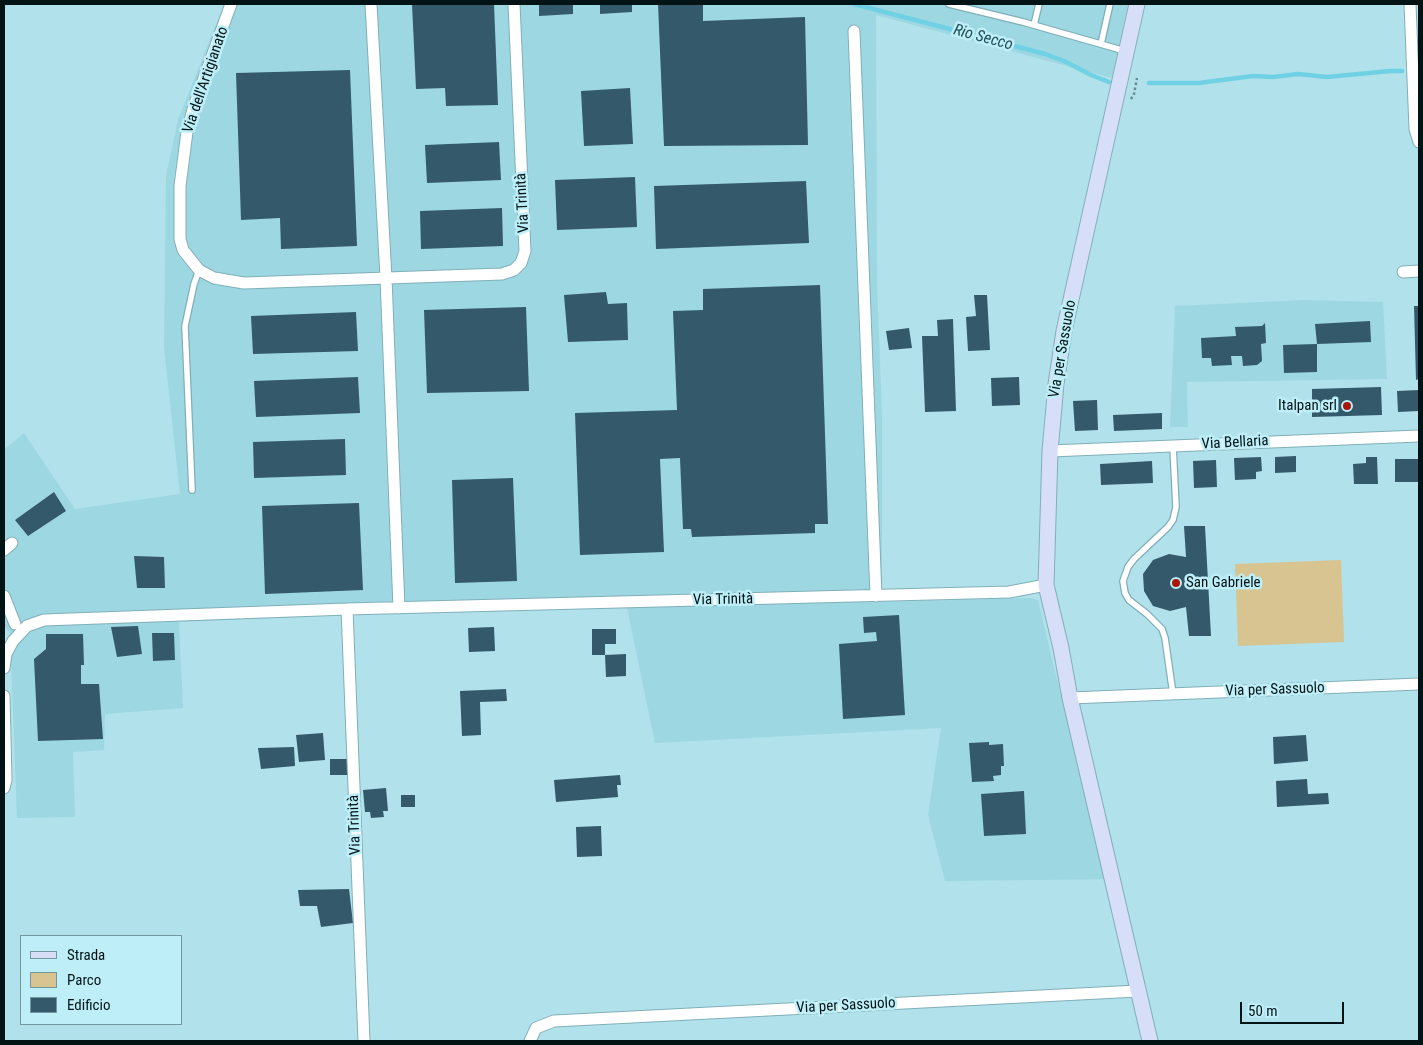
<!DOCTYPE html>
<meta charset="utf-8">
<style>
body{margin:0}
#map{position:relative;width:1423px;height:1045px;overflow:hidden;background:#b1e1ea;font-family:"Roboto Condensed",sans-serif}
canvas{display:block}
.frame{position:absolute;inset:0;border:5px solid #021316;pointer-events:none}
.legend{position:absolute;left:20px;top:935px;width:162px;height:90px;box-sizing:border-box;background:#beeff8;border:1px solid #73979e;margin:0;padding:6px 9px;list-style:none;font-size:15px;color:#021316}
.legend li{display:flex;align-items:center;gap:10px;height:25px}
.legend b{width:25px;border:1px solid #73979e}
.scale{position:absolute;left:1240px;top:1002px;width:104px;height:22px;box-sizing:border-box;border:2px solid #021316;border-top:0;padding-left:6px;font-size:15px;line-height:18px;white-space:nowrap;color:#021316;-webkit-text-stroke:4px #beeff8;paint-order:stroke}
</style>
<div id="map">
<canvas width="1423" height="1045"></canvas>
<div class="frame"></div>
<ul class="legend">
<li><b style="height:6px;background:#d7def7"></b>Strada</li>
<li><b style="height:14px;background:#d7c491"></b>Parco</li>
<li><b style="height:14px;background:#34596b"></b>Edificio</li>
</ul>
<div class="scale">50 m</div>
</div>
<script>
const g = document.querySelector('canvas').getContext('2d');
g.lineJoin = 'round';
function fill(path, color) {
  g.fillStyle = color;
  g.fill(path, 'evenodd');
}
function poly(rows) {
  const path = new Path2D();
  for (const r of rows) {
    path.moveTo(r[0], r[1]);
    for (let i = 2; i < r.length; i += 2) path.lineTo(r[i], r[i + 1]);
  }
  return path;
}
function trace(path, color, width, dash) {
  g.strokeStyle = color;
  g.lineWidth = width;
  g.lineCap = dash ? 'butt' : 'round';
  g.setLineDash(dash || []);
  g.stroke(path);
}
function write(font, color, halo, rows, align = 'center') {
  g.font = font + ' "Roboto Condensed",sans-serif';
  g.lineWidth = 5;
  g.setLineDash([]);
  g.textBaseline = 'middle';
  g.strokeStyle = halo;
  g.fillStyle = color;
  for (const [text, x, y, turn = 0] of rows) {
    g.save();
    g.translate(x, y);
    g.rotate((+turn || 0) * Math.PI / 180);
    g.textAlign = isNaN(turn) ? turn : align;
    if (halo) g.strokeText(text, 0, 0);
    g.fillText(text, 0, 0);
    g.restore();
  }
}
fill(poly([
 [224,4,1128,4,1112,78,876,15,877,282,882,416,882,602,1030,598,1038,600,1065,713,1121,879,945,881,928,815,941,728,655,743,626,603,179,622,183,708,105,714,104,750,73,752,75,817,17,818,10,633,4,625,4,450,24,433,75,509,180,494,164,348,166,176,178,120],
 [1305,300,1383,302,1387,379,1187,382,1188,427,1170,427,1175,306]
]), '#9dd7e2');
fill(poly([
 [1341,560,1344,642,1238,646,1235,564]
]), '#d7c491');
trace(poly([
 [854,4,1045,54,1064,61,1091,75,1109,82],
 [1149,83,1199,83,1253,76,1273,77,1298,74,1327,77,1390,71,1402,71]
]), '#6fd1e3', 4.5);
fill(poly([
 [412,4,494,4,498,105,446,106,445,88,416,89],
 [539,4,573,4,573,14,539,16],
 [600,4,632,4,632,12,600,14],
 [658,4,703,4,703,21,805,17,808,145,664,146],
 [350,70,357,246,281,249,280,218,241,220,236,73],
 [630,88,633,144,584,146,581,91],
 [499,142,501,180,427,183,425,145],
 [635,177,637,227,557,230,555,180],
 [806,181,809,243,656,249,654,186],
 [502,208,503,246,421,249,420,211],
 [820,285,828,524,815,524,815,533,692,537,691,529,683,529,680,458,660,459,664,552,580,555,575,413,677,410,673,311,703,310,703,289],
 [606,292,608,304,627,303,628,340,568,342,564,295],
 [974,295,987,295,990,350,968,351,966,317,976,316],
 [1414,306,1419,306,1419,379,1416,380],
 [526,307,529,391,427,393,424,310],
 [356,312,358,351,253,354,251,316],
 [953,319,956,411,925,412,922,336,938,336,937,320],
 [1370,321,1371,342,1317,344,1315,324],
 [1265,323,1266,343,1261,344,1262,361,1257,365,1243,366,1242,356,1231,356,1232,365,1212,366,1211,358,1202,358,1201,338,1236,336,1235,327,1262,326],
 [909,328,912,348,889,350,886,331],
 [1317,344,1317,372,1284,373,1283,345],
 [358,377,360,413,256,417,254,381],
 [1019,377,1020,405,992,406,991,378],
 [1381,387,1382,415,1312,417,1312,389],
 [1419,390,1419,411,1398,412,1397,391],
 [1097,400,1098,430,1075,431,1073,401],
 [1162,413,1162,429,1114,431,1113,415],
 [345,439,346,475,254,478,253,442],
 [1296,456,1296,472,1275,473,1275,457],
 [1261,457,1262,471,1256,472,1256,479,1235,480,1234,458],
 [1366,457,1377,457,1378,484,1354,484,1353,464,1366,463],
 [1395,459,1419,459,1419,482,1395,482],
 [1216,460,1217,487,1194,488,1193,461],
 [1152,461,1153,483,1101,485,1100,464],
 [513,478,517,581,455,583,452,480],
 [54,492,66,511,28,536,15,520],
 [359,503,363,590,265,594,262,506],
 [1184,526,1205,526,1211,636,1189,636,1186,607,1170,611,1153,606,1144,591,1143,574,1153,560,1169,554,1186,557],
 [134,556,164,557,165,588,137,588],
 [899,615,905,715,843,719,839,644,877,641,876,632,864,633,863,617],
 [138,626,142,654,117,657,111,627],
 [494,627,495,651,469,652,468,628],
 [592,629,616,629,616,644,605,644,605,655,592,655],
 [152,633,174,633,175,660,153,661],
 [46,634,83,634,84,665,81,665,81,684,99,684,103,739,38,741,34,659,46,649],
 [626,654,626,676,606,677,605,655],
 [506,689,507,701,480,702,481,735,462,736,460,691],
 [323,733,325,760,299,762,296,735],
 [1306,735,1308,761,1274,764,1273,737],
 [989,742,989,745,1003,744,1004,766,1001,766,1001,775,993,776,994,781,972,782,969,743],
 [294,747,295,766,261,769,258,748],
 [330,759,353,759,353,775,330,775],
 [620,775,621,785,617,785,618,797,556,802,554,780],
 [1307,779,1308,794,1328,793,1329,804,1277,807,1276,781],
 [386,788,388,811,383,811,384,817,371,818,370,812,365,812,363,790],
 [1024,791,1026,834,984,836,981,794],
 [401,795,415,795,415,807,401,807],
 [601,826,602,856,577,857,576,827],
 [349,889,353,923,321,927,317,906,300,906,298,890]
]), '#34596b');
const lane = poly([
 [949,4,1023,22,1125,51],
 [1034,25,1039,4],
 [1101,44,1110,4],
 [1173,446,1176,507,1173,520,1168,527,1134,559,1128,567,1123,581,1125,593,1129,600,1147,614,1162,629,1165,638,1173,694],
 [192,490,185,326,194,284,199,270]
]);
const street = poly([
 [231,4,194,106,187,132,180,186,180,239,183,250,199,270,214,278,244,283,502,274,514,270,521,263,525,251,514,4],
 [371,4,386,278,399,608],
 [1410,4,1415,129,1419,142],
 [854,31,876,596],
 [1403,272,1419,271],
 [1050,451,1419,436],
 [4,550,12,543],
 [4,596,15,624],
 [347,609,364,1041],
 [4,668,6,654,13,641,27,626,44,620,347,609,1009,592,1046,585],
 [4,696,6,780,4,788],
 [1070,698,1419,684],
 [530,1041,536,1028,554,1021,1138,991]
]);
const secondary = poly([
 [1137,4,1064,331,1056,384,1050,451,1046,585,1061,648,1070,698,1150,1041]
]);
trace(lane, '#80afb8', 8);
trace(street, '#80afb8', 13);
trace(secondary, '#80afb8', 17);
trace(poly([
 [1131,99,1134,94,1137,78]
]), '#688b92', 2.5, [2.5, 2.5]);
trace(lane, '#fff', 5.5);
trace(street, '#fff', 11);
trace(secondary, '#d7def7', 15);
for (const [x, y, r, color] of [
 [1347,406,5,"#a81608"],
 [1176,583,5,"#a81608"]
]) {
  const dot = new Path2D();
  dot.arc(x, y, r, 0, 2 * Math.PI);
  g.fillStyle = color;
  g.fill(dot);
  trace(dot, '#beeff8', 2);
}
write('15px', '#021316', '#beeff8', [
 ["Via dell'Artigianato",206,80,-71],
 ["Via Trinità",523,203,-93],
 ["Via per Sassuolo",1063,349,-80],
 ["Via Bellaria",1235,443,-3],
 ["Via Trinità",723,600,-1],
 ["Via per Sassuolo",1275,690,-2],
 ["Via Trinità",355,825,-92],
 ["Via per Sassuolo",846,1006,-3]
]);
write('15px', '#021316', '#beeff8', [
 ["Italpan srl",1337,406],
 ["San Gabriele",1186,583,"left"]
], 'right');
write('italic 16px', '#234f56', '#beeff8', [
 ["Rio Secco",983,38,15]
]);
</script>
